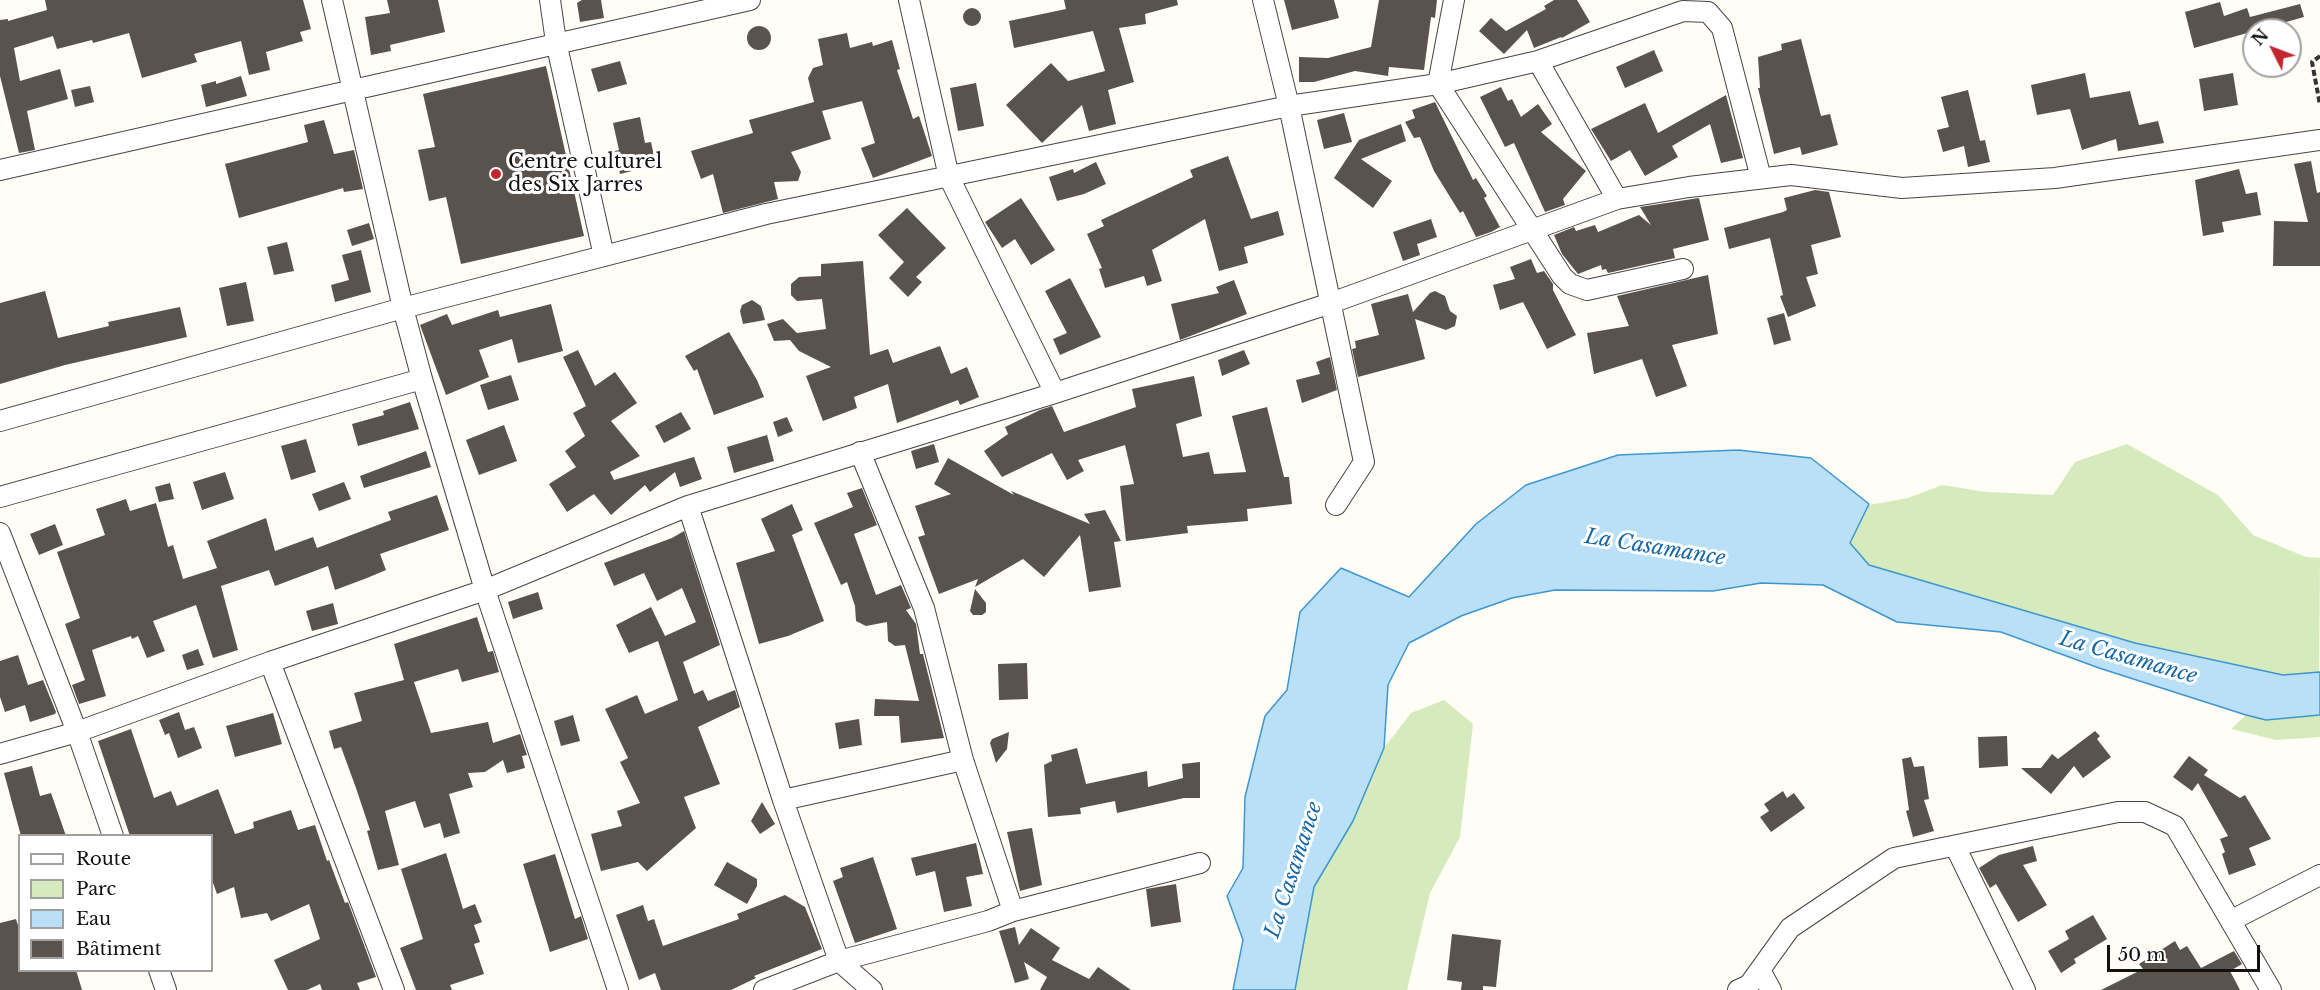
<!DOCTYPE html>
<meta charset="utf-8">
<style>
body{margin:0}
#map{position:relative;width:2320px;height:990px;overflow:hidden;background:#fffdf5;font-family:"Libre Baskerville",serif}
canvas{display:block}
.legend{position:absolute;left:18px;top:834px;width:195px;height:138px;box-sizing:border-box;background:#fff;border:2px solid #a0a0a0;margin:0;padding:8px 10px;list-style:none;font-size:18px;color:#111}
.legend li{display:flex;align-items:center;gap:12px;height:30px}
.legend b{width:30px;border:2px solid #a0a0a0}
.north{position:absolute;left:2242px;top:18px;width:60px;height:60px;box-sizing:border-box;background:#fff;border:2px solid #a0a0a0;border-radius:50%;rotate:312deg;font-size:16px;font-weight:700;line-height:24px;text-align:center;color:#111}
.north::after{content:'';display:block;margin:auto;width:21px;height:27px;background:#c4262e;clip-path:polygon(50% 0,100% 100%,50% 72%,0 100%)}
.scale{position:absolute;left:2107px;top:945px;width:153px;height:27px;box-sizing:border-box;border:3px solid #111;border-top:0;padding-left:8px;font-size:18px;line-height:21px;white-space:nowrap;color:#111;-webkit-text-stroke:4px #fff;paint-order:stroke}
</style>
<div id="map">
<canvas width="2320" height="990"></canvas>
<ul class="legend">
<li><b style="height:8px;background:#fff"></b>Route</li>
<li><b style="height:16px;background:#d5ebbd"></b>Parc</li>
<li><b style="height:16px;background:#b9e0f7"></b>Eau</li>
<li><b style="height:16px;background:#5a524d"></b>Bâtiment</li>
</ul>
<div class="north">N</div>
<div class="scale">50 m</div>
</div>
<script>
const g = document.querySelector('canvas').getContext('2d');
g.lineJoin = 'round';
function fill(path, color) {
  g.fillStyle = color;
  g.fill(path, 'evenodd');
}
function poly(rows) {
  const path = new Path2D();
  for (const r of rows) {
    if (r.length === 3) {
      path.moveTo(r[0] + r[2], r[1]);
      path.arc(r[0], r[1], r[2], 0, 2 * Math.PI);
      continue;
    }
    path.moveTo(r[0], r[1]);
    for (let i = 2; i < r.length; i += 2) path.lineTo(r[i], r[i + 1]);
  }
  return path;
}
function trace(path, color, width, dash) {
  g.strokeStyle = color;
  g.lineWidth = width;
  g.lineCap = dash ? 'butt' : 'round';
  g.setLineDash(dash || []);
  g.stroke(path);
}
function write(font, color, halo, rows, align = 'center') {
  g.font = font + ' "Libre Baskerville",serif';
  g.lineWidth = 6;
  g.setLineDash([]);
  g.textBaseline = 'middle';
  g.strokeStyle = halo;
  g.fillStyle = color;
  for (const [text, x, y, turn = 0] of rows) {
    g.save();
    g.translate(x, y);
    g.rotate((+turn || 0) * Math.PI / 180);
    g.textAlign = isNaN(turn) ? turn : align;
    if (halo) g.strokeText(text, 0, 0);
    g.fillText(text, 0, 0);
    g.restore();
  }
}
fill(poly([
 [2127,444,2218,495,2253,535,2306,557,2320,558,2319,673,2283,675,2135,643,1869,565,1850,543,1869,505,1908,498,1942,485,1986,492,2053,495,2075,462],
 [1444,700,1473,724,1460,837,1430,893,1407,990,1295,990,1314,887,1353,821,1384,748,1411,713],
 [2246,715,2266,720,2320,715,2320,737,2276,740,2231,729]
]), '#d5ebbd');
const water = poly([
 [1738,450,1811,458,1869,504,1850,543,1869,565,2135,643,2283,675,2320,672,2320,715,2266,720,2246,715,2099,668,2001,632,1897,622,1823,585,1761,583,1713,591,1555,590,1512,598,1461,616,1409,643,1388,685,1384,748,1353,821,1314,887,1295,990,1233,990,1243,940,1227,896,1243,868,1245,797,1265,716,1287,690,1300,612,1341,568,1409,597,1476,524,1526,485,1618,455,1738,450]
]);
fill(water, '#b9e0f7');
trace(water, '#3f96cf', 1.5);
fill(poly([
 [45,0,303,0,311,29,300,32,303,41,266,52,270,70,249,75,241,41,194,54,197,62,142,78,129,33,93,43,92,40,57,49,53,36,14,48,20,81,60,69,68,99,27,111,35,150,19,153,0,76,0,20,8,19,8,21,47,10],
 [387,0,438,0,445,32,390,45,391,51,371,55,365,17,390,13],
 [582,0,601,0,604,18,580,22,577,3],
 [1064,0,1177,0,1178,5,1145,14,1146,24,1119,28,1134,82,1108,90,1116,124,1089,131,1082,105,1042,143,1006,105,1051,63,1068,81,1105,71,1093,31,1014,48,1009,21,1066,9],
 [1284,0,1334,0,1339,18,1292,30],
 [1379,0,1437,0,1435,18,1431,17,1424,70,1389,67,1388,76,1355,71,1314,82,1299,82,1299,57,1328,58,1371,47],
 [1554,0,1577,0,1590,22,1562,38,1561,37,1534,48,1527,30,1504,54,1479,31,1491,18,1506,31,1546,9,1544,6],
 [2220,2,2224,16,2247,8,2250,17,2300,4,2304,17,2194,48,2185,12],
 [972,17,9],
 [759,38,12],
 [847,33,850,48,872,42,873,46,892,40,900,69,897,70,913,119,919,116,932,156,873,178,861,148,875,143,862,101,822,111,831,139,791,152,801,172,798,181,774,182,778,199,723,213,713,174,701,179,691,151,753,133,749,120,814,102,808,78,813,68,823,65,818,39],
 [1801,39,1821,116,1830,114,1838,145,1802,155,1800,147,1774,154,1758,88,1760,88,1758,57,1782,50,1781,44],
 [1654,50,1663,71,1625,88,1616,67],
 [620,61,627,84,598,92,591,69],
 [546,66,584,236,461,264,446,197,429,201,418,150,435,147,423,94],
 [2085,73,2090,98,2130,91,2139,125,2158,121,2164,143,2118,151,2116,139,2082,150,2070,109,2037,115,2031,85],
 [2233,73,2238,105,2204,111,2199,79],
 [241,76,247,96,206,107,201,85,216,81,216,84],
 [976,83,984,126,958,131,950,88],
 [90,86,94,102,75,107,71,90],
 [1501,87,1508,101,1512,99,1521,117,1538,104,1552,124,1541,132,1586,171,1563,199,1565,205,1545,212,1514,143,1505,147,1480,97],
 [1968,90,1980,141,1985,140,1990,162,1968,167,1964,146,1943,152,1937,130,1949,127,1941,97],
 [1726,95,1743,158,1721,163,1710,124,1672,146,1678,157,1645,176,1630,150,1611,161,1591,129,1645,103,1658,133],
 [1435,102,1473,180,1476,178,1487,196,1484,198,1500,227,1491,232,1476,237,1463,211,1460,213,1434,171,1420,137,1414,138,1405,122,1415,118,1412,110],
 [1344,113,1352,142,1324,149,1317,120],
 [640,117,645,143,651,142,656,165,620,174,615,151,619,150,613,123],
 [324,120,334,154,354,150,363,189,344,192,343,188,239,218,225,164,308,142,304,125],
 [1401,124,1406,141,1361,159,1392,181,1373,208,1334,178,1359,140],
 [1228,156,1251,219,1278,211,1284,235,1244,247,1248,263,1219,271,1205,219,1152,250,1162,281,1147,286,1144,276,1105,288,1099,269,1102,268,1087,234,1104,226,1101,220,1193,177,1190,170],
 [2311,161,2317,193,2320,192,2320,266,2273,266,2274,221,2308,222,2294,164],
 [1096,162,1106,184,1084,194,1057,201,1049,177,1073,169,1074,173],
 [2239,169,2246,194,2257,192,2261,215,2222,222,2224,232,2203,236,2195,180],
 [1815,190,1829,192,1841,237,1811,245,1818,274,1806,277,1816,306,1788,317,1780,296,1783,295,1770,238,1729,249,1724,228,1783,212,1787,210,1784,198],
 [1021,198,1055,250,1031,265,1015,239,1002,248,985,222],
 [1699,198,1709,240,1673,249,1675,258,1608,273,1606,269,1602,270,1601,265,1578,274,1562,254,1554,235,1574,227,1576,231,1595,225,1598,232,1639,215,1651,225,1640,207],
 [907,208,946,248,916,277,922,282,908,297,889,278,904,262,878,235],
 [1431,219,1437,237,1417,244,1420,255,1403,261,1393,232],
 [369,223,374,239,352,246,347,230],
 [287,242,294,271,274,275,267,247],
 [361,250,371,292,335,302,331,285,349,280,342,255],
 [1531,259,1537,273,1544,271,1553,284,1553,290,1576,335,1547,349,1523,302,1500,310,1493,285,1515,279,1510,267],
 [863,261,870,355,888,349,893,363,940,346,951,374,967,367,979,397,960,405,958,400,897,423,888,384,854,397,857,408,823,421,806,376,831,367,799,351,790,340,774,341,767,324,783,319,797,333,826,329,822,299,797,301,791,295,791,284,799,277,821,276,821,264],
 [1708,275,1718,334,1672,345,1687,386,1656,397,1642,359,1594,374,1587,333,1629,326,1617,296],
 [1070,278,1101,337,1060,355,1053,339,1067,333,1045,291],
 [1234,280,1247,314,1180,340,1171,304,1219,293,1216,287],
 [246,282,254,321,227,326,219,288],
 [45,291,58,338,109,326,108,322,180,307,187,337,65,365,0,384,0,303],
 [1435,291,1445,296,1450,311,1457,316,1455,326,1446,330,1415,319,1425,359,1358,377,1352,349,1356,348,1355,341,1379,335,1371,304,1408,294,1413,312,1430,293],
 [752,300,761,306,765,320,743,324,740,311,742,305],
 [551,304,563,351,518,363,512,339,479,350,489,377,446,395,420,325,447,314,452,325,498,310,500,317],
 [1784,313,1791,340,1774,345,1767,318],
 [729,332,757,380,764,397,714,415,697,369,694,371,685,356],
 [578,350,595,386,615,372,637,403,611,421,640,456,610,472,614,480,694,457,702,479,680,487,675,472,650,492,645,485,611,515,594,494,567,512,549,484,576,467,565,451,585,436,573,413,586,406,563,357],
 [1244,350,1250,364,1222,376,1218,360],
 [1330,357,1337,390,1302,403,1296,380,1320,374,1316,362],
 [511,375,519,400,488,410,480,385],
 [1194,376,1202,416,1176,424,1183,457,1209,452,1214,474,1246,472,1232,416,1267,407,1284,477,1289,477,1292,504,1247,509,1248,521,1187,526,1188,533,1126,541,1120,486,1134,484,1125,445,1078,460,1084,471,1067,480,1052,453,1002,477,984,451,1008,434,1005,427,1040,410,1052,406,1064,432,1136,407,1132,389],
 [410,402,419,429,358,446,352,424,384,415,383,411],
 [681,412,691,429,664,443,655,426],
 [787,417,793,431,778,437,773,422],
 [504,425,517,461,479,475,466,440],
 [767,435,774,461,734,473,727,447],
 [306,439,316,472,291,480,281,446],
 [934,444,939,462,916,469,911,451],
 [426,451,431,467,364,488,360,476],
 [948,458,1014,495,1011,491,1090,524,1084,514,1105,510,1121,541,1114,542,1121,587,1089,592,1080,535,1044,577,1023,559,975,587,978,579,939,594,918,537,925,535,915,506,951,494,934,484],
 [225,472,234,499,202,510,193,482],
 [344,482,351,499,319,511,312,494],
 [170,483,174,499,159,502,155,487],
 [862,488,877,525,854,534,876,595,901,585,911,608,906,610,916,624,920,654,923,654,944,738,901,743,899,716,874,716,875,699,919,701,905,645,895,646,888,641,887,622,866,626,856,621,855,606,847,582,841,585,814,523,853,507,847,493],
 [437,495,449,530,380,554,386,570,367,578,335,590,328,566,275,586,269,570,221,586,238,650,213,658,196,605,153,621,165,651,147,658,138,636,132,639,131,636,92,650,106,696,79,704,72,685,85,680,65,624,80,618,57,552,105,535,96,509,126,499,130,511,156,503,168,547,173,545,183,579,217,568,207,541,266,518,275,551,313,537,317,548,391,520,388,512],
 [792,504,803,530,792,535,824,621,788,636,759,644,736,563,775,551,761,519],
 [55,524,63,545,39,555,30,534],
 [684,531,720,645,683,662,694,694,703,690,708,701,735,690,740,707,698,727,720,784,684,797,696,828,647,871,638,862,601,871,591,834,622,826,617,811,640,803,620,762,628,758,605,709,637,695,645,714,678,700,658,641,629,653,616,625,651,607,665,636,696,622,682,588,657,601,644,573,614,586,604,563,672,538],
 [975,589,986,603,986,612,982,615,973,615,970,611],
 [538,592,543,609,513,619,508,602],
 [333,603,338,624,312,631,306,611],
 [477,617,488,652,493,651,499,672,462,682,458,669,414,682,431,733,488,722,493,743,520,734,527,755,522,756,525,768,507,773,503,760,485,772,468,773,473,787,449,794,460,833,444,838,440,823,424,828,415,801,385,811,399,865,378,870,367,831,370,830,356,788,341,747,334,749,329,731,362,721,354,693,404,680,394,644],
 [198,649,204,665,187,670,182,655],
 [18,655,28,685,43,680,56,712,55,714,30,722,25,705,5,712,0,697,0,661],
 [1027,663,1028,699,999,700,998,664],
 [179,712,185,730,194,727,202,748,178,758,169,733,165,735,159,720],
 [273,713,282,744,235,757,226,726],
 [573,715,580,741,561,746,554,721],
 [859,719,862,745,839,749,835,723],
 [131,729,154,798,171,791,177,806,218,789,235,834,254,828,253,822,291,810,298,830,315,825,327,861,329,860,345,903,348,902,376,977,357,983,360,990,322,990,320,984,307,990,288,990,274,960,320,939,309,904,271,921,267,913,241,918,234,887,217,894,212,880,212,836,130,836,98,741],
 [2095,731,2100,736,2097,739,2111,757,2083,778,2074,766,2051,794,2021,768,2041,768,2052,754,2058,759],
 [1009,732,1007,749,996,763,990,743,992,739],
 [2007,736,2008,766,1979,768,1978,737],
 [1077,748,1086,784,1147,771,1148,787,1183,778,1182,764,1200,762,1200,798,1184,798,1117,813,1115,801,1080,808,1081,814,1048,817,1044,765,1052,761,1051,755],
 [2189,756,2208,770,2204,775,2240,798,2245,795,2271,839,2249,848,2256,865,2229,875,2222,854,2225,852,2220,839,2228,836,2198,783,2192,791,2173,777],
 [1911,757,1914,767,1924,766,1929,799,1924,800,1934,831,1913,837,1906,811,1909,810,1902,759],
 [32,766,40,796,51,793,66,836,21,836,4,773],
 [1783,791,1787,798,1794,793,1805,808,1771,832,1760,817,1769,811,1764,804],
 [762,802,775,824,760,834,751,821],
 [1032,828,1042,885,1020,891,1007,832],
 [976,843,983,874,966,877,972,906,944,912,935,871,916,876,911,858],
 [2033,846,2037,861,2023,865,2047,905,2018,922,1996,884,1990,888,1979,868,1999,855],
 [446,853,463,909,475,904,482,922,474,925,480,942,474,944,484,974,450,985,452,990,416,990,400,948,423,939,401,869],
 [555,854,575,919,581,916,588,939,550,952,523,864],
 [873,857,897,929,855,943,833,881,843,877,840,868],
 [727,862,757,879,757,886,747,904,714,885],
 [1176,884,1181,922,1151,927,1146,889],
 [785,895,805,907,822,949,754,976,756,978,731,990,661,990,655,973,639,980,616,915,643,905,648,921,654,919,663,946,739,919,737,914],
 [2093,915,2107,939,2074,959,2076,963,2061,973,2048,951,2069,939,2065,931],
 [16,919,20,932,20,970,76,970,82,990,0,990,0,923],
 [1015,927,1019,945,1031,928,1060,948,1052,960,1089,979,1098,967,1131,990,1040,990,1047,977,1024,962,1029,979,1015,983,999,931],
 [1452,934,1501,940,1496,987,1483,986,1483,990,1461,990,1462,982,1447,980],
 [2175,941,2180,950,2187,946,2201,968,2234,951,2242,964,2230,971,2240,990,2101,990,2143,969,2139,964]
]), '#5a524d');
const minor = poly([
 [332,0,403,308,422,379,485,590,618,990],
 [550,0,556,42,604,256],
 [909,0,949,177,1055,393],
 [1263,0,1289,106,1364,462,1336,505],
 [1454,0,1438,84,1562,276,1570,284,1587,290,1683,269],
 [1538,61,1617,199],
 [0,170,750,0],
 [0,421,403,308,766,214,1289,106,1438,84,1538,61,1683,11,1708,12,1722,28,1761,178],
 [0,497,422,379],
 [688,506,783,800,839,961,872,990],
 [0,533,77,732,113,836],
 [270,662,394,990],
 [0,754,77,732,270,662,485,590,688,506,1055,393,1331,303,1617,199,1689,187,1791,175,1902,188,2055,178,2320,140],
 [783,800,963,760],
 [1955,846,2025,990],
 [1013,911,1200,863],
 [2232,920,2320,875],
 [159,970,166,990],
 [1760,970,1771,990],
 [764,990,839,961,988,921,1013,911,963,760,924,608,860,452],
 [1738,990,1749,985,1790,928,1894,858,2118,812,2145,812,2175,826,2271,990]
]);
trace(minor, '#444', 22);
trace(poly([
 [2320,56,2312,62,2320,105]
]), '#333', 4, [6, 3]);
trace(minor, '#fff', 20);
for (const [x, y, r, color] of [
 [496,174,6,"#c4262e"]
]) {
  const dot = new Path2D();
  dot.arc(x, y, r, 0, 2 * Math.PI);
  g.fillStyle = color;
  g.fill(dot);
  trace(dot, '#fff', 2);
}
write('20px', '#111', '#fff', [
 ["Centre culturel",508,162],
 ["des Six Jarres",508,185]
], 'left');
write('italic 21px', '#1768a6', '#fff', [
 ["La Casamance",1655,548,9],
 ["La Casamance",2128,658,16],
 ["La Casamance",1294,870,-72]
]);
</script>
